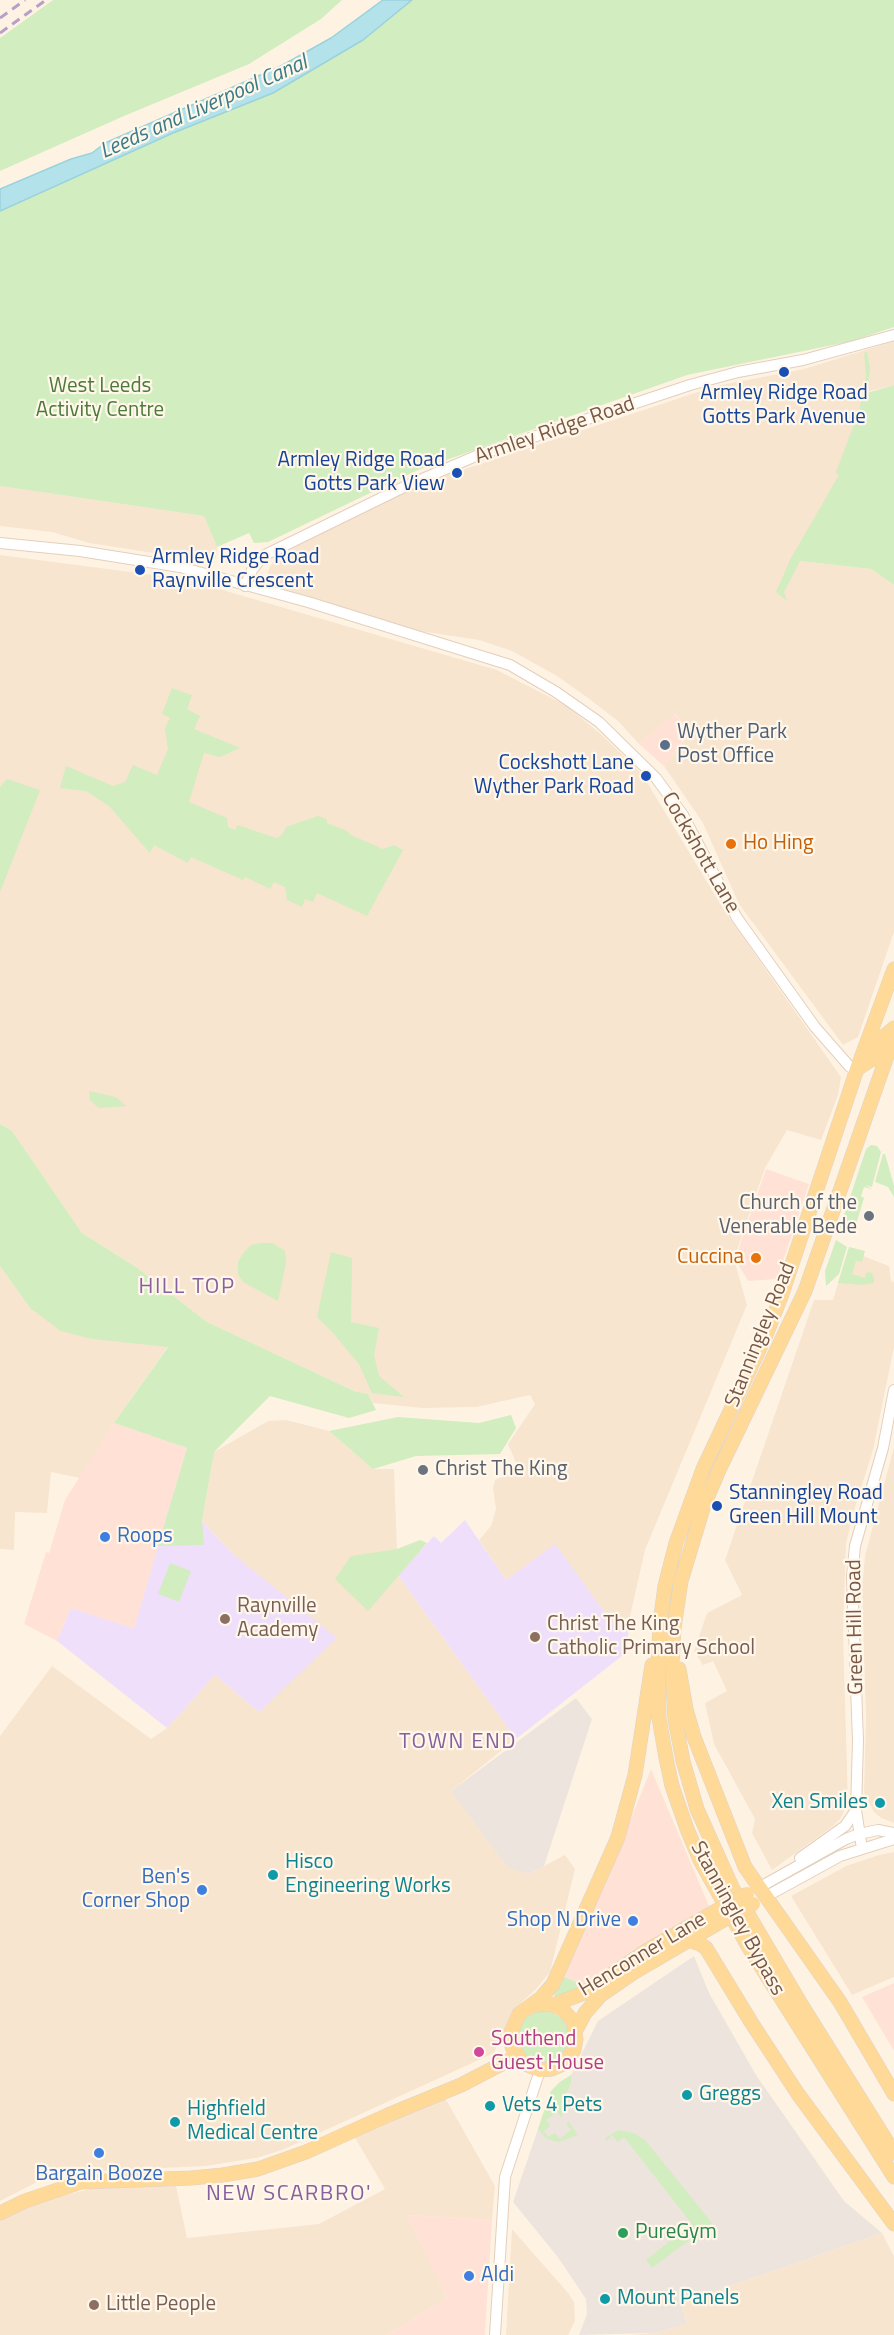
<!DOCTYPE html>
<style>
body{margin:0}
canvas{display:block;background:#fef3e2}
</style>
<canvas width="894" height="2335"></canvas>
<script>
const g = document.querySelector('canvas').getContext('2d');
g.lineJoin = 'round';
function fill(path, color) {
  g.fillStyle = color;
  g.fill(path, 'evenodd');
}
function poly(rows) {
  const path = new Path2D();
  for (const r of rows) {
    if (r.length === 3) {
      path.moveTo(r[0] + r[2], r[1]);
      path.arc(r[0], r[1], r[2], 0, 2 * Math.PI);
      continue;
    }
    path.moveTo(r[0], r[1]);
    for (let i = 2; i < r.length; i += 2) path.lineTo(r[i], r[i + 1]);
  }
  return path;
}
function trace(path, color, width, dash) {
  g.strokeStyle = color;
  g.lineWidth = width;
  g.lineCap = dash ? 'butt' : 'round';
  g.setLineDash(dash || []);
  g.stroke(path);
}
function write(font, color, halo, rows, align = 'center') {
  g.font = font + ' "Titillium Web",sans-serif';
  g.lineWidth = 4.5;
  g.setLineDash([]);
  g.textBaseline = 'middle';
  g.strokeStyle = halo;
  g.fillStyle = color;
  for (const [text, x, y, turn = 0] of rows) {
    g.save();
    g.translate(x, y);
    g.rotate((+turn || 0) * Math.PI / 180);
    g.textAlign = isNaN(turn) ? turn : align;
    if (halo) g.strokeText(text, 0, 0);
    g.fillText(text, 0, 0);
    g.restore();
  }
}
fill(poly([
 [894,341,894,385,870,391,857,438,800,561,871,569,894,585,894,932,858,1037,843,1045,739,904,703,823,664,766,691,731,675,714,639,744,619,722,588,698,557,676,512,651,479,640,419,631,265,583,270,566,284,550,429,481,716,386,804,369],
 [0,486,204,516,217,547,216,558,186,558,89,543,52,532,0,526],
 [0,555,185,579,497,670,567,706,603,736,642,774,724,910,841,1077,838,1095,821,1140,787,1130,765,1168,734,1259,747,1305,645,1550,629,1621,611,1621,555,1545,506,1580,479,1540,491,1526,496,1509,493,1489,495,1480,519,1470,508,1444,535,1404,530,1395,476,1407,422,1408,373,1403,368,1394,354,1391,207,1322,136,1267,82,1233,12,1131,0,1124],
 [848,1250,889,1266,891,1281,894,1282,894,1347,873,1450,853,1514,846,1544,843,1631,848,1803,840,1819,833,1826,772,1870,752,1833,755,1819,714,1744,705,1703,727,1691,713,1661,703,1665,694,1651,707,1613,742,1595,725,1560,814,1300,833,1300],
 [0,1266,30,1308,92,1339,168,1346,114,1423,80,1478,51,1472,47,1513,15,1512,14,1550,0,1549],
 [286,1420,329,1431,373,1469,394,1469,398,1575,516,1739,451,1791,529,1874,565,1855,575,1869,550,1972,536,1989,512,2011,494,2053,282,2150,256,2158,206,2166,55,2173,0,2201,0,1736,52,1666,151,1739,167,1728,215,1675,259,1712,234,1555,202,1521,214,1452,268,1421],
 [894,1447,894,1823,881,1818,874,1812,864,1793,866,1718,862,1589,865,1556],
 [894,1852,894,1977,852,1995,791,1896,846,1866,879,1855],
 [444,2096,495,2186,492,2220,407,2215,447,2298,387,2335,0,2335,0,2220,35,2202,108,2185,175,2181,187,2238,319,2224,385,2189,354,2136],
 [512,2229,569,2294,574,2302,575,2321,568,2335,506,2335],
 [882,2233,894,2256,894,2335,629,2335,655,2333,687,2324,681,2303]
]), '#f7e5d0');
fill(poly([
 [674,714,691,730,664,766,639,744],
 [766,1169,809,1184,777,1279,748,1281,735,1259],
 [114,1423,187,1448,134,1630,71,1608,57,1641,24,1624,46,1552,49,1553,65,1500],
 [651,1769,709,1906,587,1986,564,1977,601,1893],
 [894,1983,894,2051,862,1997],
 [407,2215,492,2220,485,2335,387,2335,447,2298]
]), '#ffe2d5');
fill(poly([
 [576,1698,592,1719,544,1866,529,1874,508,1868,451,1791],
 [694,1956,709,1993,756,2075,844,2201,882,2233,681,2303,687,2324,655,2333,579,2335,587,2314,586,2299,557,2256,513,2202,551,2091,560,2082,571,2075,598,2021]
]), '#ede5dd');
fill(poly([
 [174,1492,234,1555,337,1638,259,1712,215,1675,167,1728,57,1641,71,1608,134,1629],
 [465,1520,506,1580,555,1544,611,1621,629,1621,627,1652,516,1739,398,1575,434,1536,441,1543]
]), '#f0dffb');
fill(poly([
 [53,0,342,0,321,19,249,64,124,116,0,171,0,38],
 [412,0,894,0,894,327,852,341,687,375,418,470,268,542,254,543,249,533,217,547,204,516,0,486,0,211,173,133,273,93,363,40],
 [867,352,870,367,867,393,894,385,894,585,871,569,800,561,784,592,787,601,776,592,791,558,839,475,836,472,859,411,866,376,864,353],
 [172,688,192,695,187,709,200,716,194,729,240,748,220,757,204,753,189,802,227,818,228,827,235,830,238,825,276,838,282,835,286,827,318,816,327,819,327,823,347,831,351,835,383,849,394,845,403,850,367,916,317,893,313,902,305,899,302,907,287,900,285,887,274,882,270,889,245,877,243,880,191,857,188,863,154,845,150,853,109,806,86,791,60,788,66,766,113,786,125,782,133,765,157,775,168,749,165,728,170,718,162,714],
 [7,779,40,790,0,892,0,787],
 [89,1091,116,1097,126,1106,99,1108,90,1100],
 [0,1124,12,1131,82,1233,136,1267,207,1322,354,1391,368,1394,376,1410,349,1418,270,1396,214,1452,202,1521,204,1545,158,1546,187,1448,114,1423,168,1347,92,1339,61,1331,30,1308,0,1266],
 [871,1145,877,1146,881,1152,872,1187,865,1185,872,1189,864,1187,861,1196,864,1198,854,1231,841,1229,840,1227,866,1149],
 [883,1154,885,1154,894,1186,894,1197,888,1187,875,1182],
 [836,1240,847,1247,839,1274,826,1286,825,1271],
 [261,1243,272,1243,285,1251,286,1263,278,1301,243,1282,238,1274,238,1262,244,1252,251,1245],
 [849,1247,865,1251,862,1262,856,1261,852,1274,865,1278,867,1272,872,1273,874,1278,874,1283,863,1285,838,1283],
 [331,1252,352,1258,351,1322,379,1328,374,1355,379,1376,404,1397,372,1393,359,1364,334,1334,317,1317],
 [511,1415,516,1428,500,1454,416,1456,373,1469,329,1431,398,1417,479,1423],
 [420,1540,427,1543,368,1611,335,1579,351,1556,397,1549],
 [170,1563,191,1571,179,1602,158,1594],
 [564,1977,587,1986,560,1997,555,1996,554,1995],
 [543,2037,26],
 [571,2075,571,2083,561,2105,563,2114,561,2117,557,2112,546,2120,550,2126,544,2131,548,2137,555,2133,560,2139,571,2130,566,2124,569,2122,578,2135,559,2142,547,2139,538,2129,551,2091,560,2082],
 [619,2130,634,2133,645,2140,712,2223,652,2268,646,2260,692,2224,624,2137,618,2142,612,2135,607,2141,605,2138]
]), '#d2edbf');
const water = poly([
 [383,0,412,0,363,40,273,93,173,133,0,211,0,189,71,159,92,153,105,143,281,66,331,38,383,0]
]);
fill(water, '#b4e2ea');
trace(water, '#9ad2dd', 1.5);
const minor = poly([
 [0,543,80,551,180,567,308,602,510,665,556,692,599,722,656,778,683,815,737,918,815,1027,850,1067,857,1069],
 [245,586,252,570,263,556,408,485,476,456,690,385,738,372,803,360,894,335],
 [862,1849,856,1810,858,1741,852,1576,855,1546,883,1448,894,1390],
 [800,1858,845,1826,856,1810],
 [760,1887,846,1839,859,1834,878,1830,894,1833],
 [767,1896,840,1856,894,1839],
 [495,2335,505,2177,540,2070]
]);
const major = poly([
 [894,969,857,1069,782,1294,766,1335,703,1469,676,1543,665,1586,660,1623,658,1668,659,1718,666,1758,672,1786,687,1829,700,1860,748,1946,894,2177],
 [894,1036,805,1291,719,1470,704,1505,681,1581,674,1628,672,1663,675,1719,683,1761,697,1809,732,1887,801,2004,894,2153],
 [857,1069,874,1058,882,1038,894,1028],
 [679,1669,686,1709,694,1737,745,1867,840,2002,894,2094],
 [688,1940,700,1944,706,1948,751,2022,798,2094,894,2224],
 [553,2005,584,1993,646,1951,714,1912],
 [530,2006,542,2004,553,2005,562,2009,573,2021,576,2039,574,2050,563,2064,552,2069,540,2070,523,2063,512,2047,511,2032,519,2014,541,1998,553,1984,618,1837,635,1775,652,1665],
 [576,2030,585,2013,601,1995,633,1973,720,1922],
 [0,2213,25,2201,81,2182,191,2178,223,2175,258,2169,306,2152,388,2115,461,2085,517,2056]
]);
trace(minor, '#e4cfbd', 12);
trace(major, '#dcd4cf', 15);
trace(minor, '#fff', 10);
trace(major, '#ffd998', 14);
trace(poly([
 [0,18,25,0],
 [0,33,46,0]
]), '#b69fc9', 3, [9, 6]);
const majorBridge = poly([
 [714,1912,747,1894],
 [720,1922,753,1904]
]);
trace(majorBridge, '#dcd4cf', 15, []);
trace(majorBridge, '#ffd998', 14);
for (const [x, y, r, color] of [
 [784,372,6,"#1a4fb4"],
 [457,473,6,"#1a4fb4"],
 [140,570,6,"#1a4fb4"],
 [665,745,6,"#5c6f8a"],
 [646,776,6,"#1a4fb4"],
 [731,844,6,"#e8710a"],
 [869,1216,6,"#6b7280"],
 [756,1258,6,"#e8710a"],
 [423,1470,6,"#6b7280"],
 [717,1506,6,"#1a4fb4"],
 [105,1537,6,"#3f7fe0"],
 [225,1619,6,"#8d6e63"],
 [535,1637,6,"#8d6e63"],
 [880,1803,6,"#0f9aa8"],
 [273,1875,6,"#0f9aa8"],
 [202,1890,6,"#3f7fe0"],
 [633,1921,6,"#3f7fe0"],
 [479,2052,6,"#d1479c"],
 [687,2095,6,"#0f9aa8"],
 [490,2106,6,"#0f9aa8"],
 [175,2122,6,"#0f9aa8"],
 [99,2153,6,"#3f7fe0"],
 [623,2233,6,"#2e9e5b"],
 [469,2276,6,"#3f7fe0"],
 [605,2299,6,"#0f9aa8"],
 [94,2305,6,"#8d6e63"]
]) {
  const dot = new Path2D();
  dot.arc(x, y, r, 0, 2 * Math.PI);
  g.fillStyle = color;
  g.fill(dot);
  trace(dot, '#fff7ea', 2);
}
write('21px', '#4c7a3a', '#fff7ea', [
 ["West Leeds",100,387],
 ["Activity Centre",100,411]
]);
write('21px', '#164399', '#fff7ea', [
 ["Armley Ridge Road",784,394,"center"],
 ["Gotts Park Avenue",784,418,"center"],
 ["Armley Ridge Road",445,461],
 ["Gotts Park View",445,485],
 ["Armley Ridge Road",152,558,"left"],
 ["Raynville Crescent",152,582,"left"],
 ["Cockshott Lane",634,764],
 ["Wyther Park Road",634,788],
 ["Stanningley Road",729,1494,"left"],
 ["Green Hill Mount",729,1518,"left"]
], 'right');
write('21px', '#795846', '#fff7ea', [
 ["Armley Ridge Road",555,431,-19],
 ["Cockshott Lane",700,853,60],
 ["Stanningley Road",761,1335,-68],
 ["Green Hill Road",856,1627,-91],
 ["Stanningley Bypass",737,1919,61],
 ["Henconner Lane",643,1955,-31]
]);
write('21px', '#4e5e75', '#fff7ea', [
 ["Wyther Park",677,733],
 ["Post Office",677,757]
], 'left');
write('21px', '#c56008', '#fff7ea', [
 ["Ho Hing",743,844],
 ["Cuccina",744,1258,"right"]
], 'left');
write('21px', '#5b616d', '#fff7ea', [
 ["Church of the",857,1204],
 ["Venerable Bede",857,1228],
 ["Christ The King",435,1470,"left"]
], 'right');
write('21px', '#366cbe', '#fff7ea', [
 ["Roops",117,1537],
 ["Ben's",190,1878,"right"],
 ["Corner Shop",190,1902,"right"],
 ["Shop N Drive",621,1921,"right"],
 ["Bargain Booze",99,2175,"center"],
 ["Aldi",481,2276]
], 'left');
write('21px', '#785e54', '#fff7ea', [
 ["Raynville",237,1607],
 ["Academy",237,1631],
 ["Christ The King",547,1625],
 ["Catholic Primary School",547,1649],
 ["Little People",106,2305]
], 'left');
write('21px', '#0d838f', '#fff7ea', [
 ["Xen Smiles",868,1803,"right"],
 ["Hisco",285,1863],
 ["Engineering Works",285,1887],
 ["Greggs",699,2095],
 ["Vets 4 Pets",502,2106],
 ["Highfield",187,2110],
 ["Medical Centre",187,2134],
 ["Mount Panels",617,2299]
], 'left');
write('21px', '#b23c85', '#fff7ea', [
 ["Southend",491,2040],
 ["Guest House",491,2064]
], 'left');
write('21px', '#27864d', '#fff7ea', [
 ["PureGym",635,2233]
], 'left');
write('italic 22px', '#3b7b87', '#fff7ea', [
 ["Leeds and Liverpool Canal",204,108,-24]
]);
g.letterSpacing = '1.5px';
write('22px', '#88609d', '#fff7ea', [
 ["HILL TOP",187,1288],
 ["TOWN END",458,1743],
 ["NEW SCARBRO'",289,2195]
]);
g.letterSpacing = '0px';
</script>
